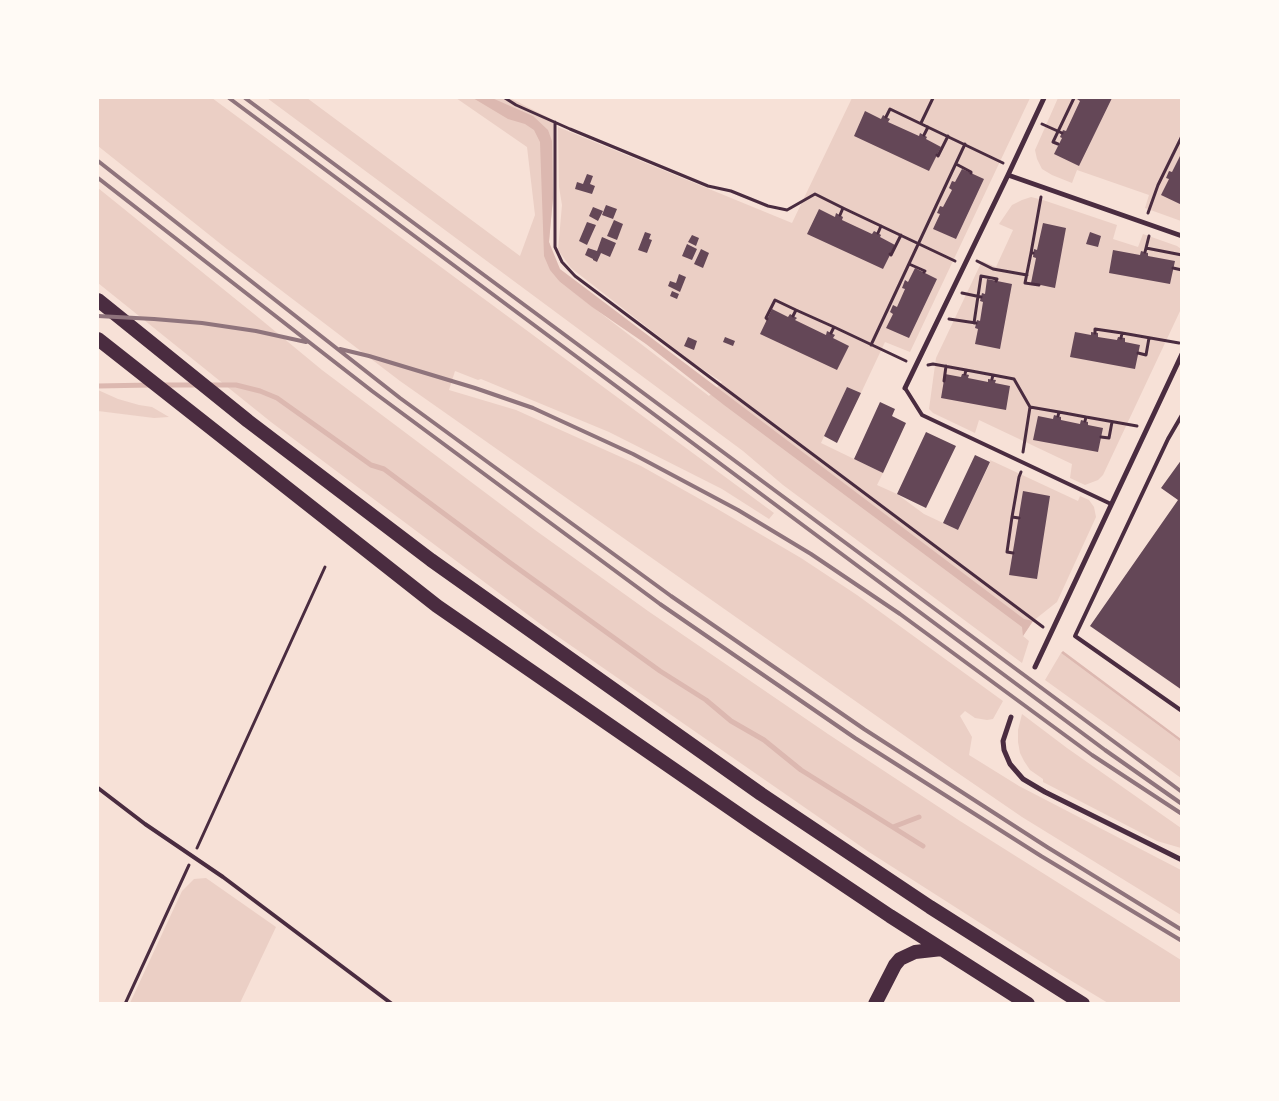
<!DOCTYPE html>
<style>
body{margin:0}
#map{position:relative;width:1279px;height:1101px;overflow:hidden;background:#f7e1d7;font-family:"Source Serif 4",serif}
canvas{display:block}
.frame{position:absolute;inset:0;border:99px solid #fffaf5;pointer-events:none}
</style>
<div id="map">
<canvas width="1279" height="1101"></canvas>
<div class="frame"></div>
</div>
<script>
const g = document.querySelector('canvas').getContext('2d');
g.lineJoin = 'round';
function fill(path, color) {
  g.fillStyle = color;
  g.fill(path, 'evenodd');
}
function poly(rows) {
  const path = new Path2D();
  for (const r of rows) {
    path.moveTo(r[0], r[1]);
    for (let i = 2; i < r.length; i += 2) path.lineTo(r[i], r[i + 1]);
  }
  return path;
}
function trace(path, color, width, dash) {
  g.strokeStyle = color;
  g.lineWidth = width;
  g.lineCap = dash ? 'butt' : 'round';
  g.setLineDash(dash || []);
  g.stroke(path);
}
fill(poly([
 [98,98,212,98,774,513,769,519,722,489,609,432,481,379,478,380,455,371,449,390,516,410,641,466,714,507,801,558,857,595,1003,701,993,719,987,720,975,718,965,711,960,716,972,737,969,755,1019,786,1181,870,1181,915,1022,817,952,769,400,381,227,249,98,146],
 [267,98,307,98,520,256,535,215,527,147,456,98,510,98,553,120,553,198,549,242,560,282,709,396,722,382,693,363,571,268,558,250,562,205,559,187,558,127,792,223,852,98,1030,98,910,352,885,342,861,393,847,387,821,443,883,473,877,485,897,494,924,514,958,530,990,463,990,460,1078,501,1080,496,1089,500,1094,507,1096,517,1057,602,1033,621,1023,636,1029,641,1022,663,783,485,743,451],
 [1058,98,1181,98,1181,221,1145,208,1149,195,1077,170,1072,183,1052,175,1042,169,1037,159,1035,150],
 [98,188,259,318,322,370,535,530,648,611,828,734,960,821,1181,960,1181,1003,1108,1003,1060,974,869,852,547,629,271,422,98,283],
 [1031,197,1043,200,1117,225,1113,239,1138,247,1143,234,1177,246,1181,249,1181,309,1103,475,1098,480,1085,485,1070,478,1072,464,979,420,975,433,933,413,929,409,936,358,982,261,996,267,1013,230,999,224,1012,205,1022,200],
 [98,390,118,399,139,405,152,407,169,417,154,418,98,411],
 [1061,653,1181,742,1181,778,1045,680],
 [1022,714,1067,748,1181,828,1181,848,1157,841,1043,782,1043,779,1030,770,1024,761,1020,753,1018,742,1018,730],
 [206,878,276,927,240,1003,130,1003,182,891,194,879]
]), '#ebcfc5');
fill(poly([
 [473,98,492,98,533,116,548,130,552,141,553,198,549,242,560,269,1024,619,1033,621,1023,636,1022,627,724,405,646,344,592,307,560,282,550,270,544,256,540,142,534,130,525,124,508,119],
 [1063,651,1181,739,1181,742,1061,653]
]), '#dcb8b0');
trace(poly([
 [162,385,199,385],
 [207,385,236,385,260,391,277,398,371,465,384,469,509,562,660,671,706,700,731,721,764,740,801,770,923,846],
 [98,386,151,385],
 [893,827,919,817]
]), '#dcb8b0', 5);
fill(poly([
 [1078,98,1112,98,1079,166,1054,154,1062,138,1060,137,1063,130,1066,131,1080,101,1077,99],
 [865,111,881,119,883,115,886,117,890,119,888,122,919,136,920,133,927,137,926,139,941,147,929,171,854,136],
 [1182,152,1182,205,1161,195,1169,179,1166,178,1169,171,1172,172],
 [962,169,984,179,956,239,933,229,940,214,937,213,940,206,943,207,952,190,949,188,952,181,955,182],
 [587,174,593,176,590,184,595,186,592,194,575,189,577,182,583,184],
 [606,205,617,209,613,219,602,215],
 [593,207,603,211,598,221,589,216],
 [819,209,835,217,836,213,843,217,842,220,872,234,874,231,878,233,881,235,880,237,895,245,883,269,807,234],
 [614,220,623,224,617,240,607,236],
 [587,222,596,225,587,245,579,241],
 [1043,223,1066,228,1055,288,1031,283,1036,258,1033,257,1034,249,1037,250],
 [645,232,651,234,649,239,652,240,647,253,638,250],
 [1090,232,1101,236,1098,247,1086,244],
 [692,235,699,238,696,246,688,242],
 [602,237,616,243,610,257,601,253,597,262,593,260,593,259,585,255,588,248,597,251],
 [687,244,697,249,692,260,682,256],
 [701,249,709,253,703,268,694,264],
 [1113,250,1140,255,1141,251,1148,253,1148,256,1175,261,1170,284,1109,273],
 [915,268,937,279,909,338,886,328,893,314,890,312,893,305,897,307,905,289,902,288,905,280,908,282],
 [679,274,686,277,680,292,668,286,670,281,676,283],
 [987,279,1012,284,1000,349,975,344,978,329,975,328,977,320,980,321,983,302,980,301,982,293,985,294],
 [672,291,679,294,677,299,670,296],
 [772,309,788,317,790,314,797,318,795,320,826,335,827,331,835,335,833,338,849,346,837,370,760,334],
 [1075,332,1091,335,1091,332,1098,333,1098,337,1117,340,1118,337,1125,338,1125,342,1140,345,1135,369,1070,357],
 [688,337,697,341,694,350,684,346],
 [725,337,735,341,733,346,723,342],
 [945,374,961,377,962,374,965,374,969,375,968,378,988,382,988,379,996,380,995,383,1010,386,1006,410,941,398],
 [847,387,861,393,837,443,824,436],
 [880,402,895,409,892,416,906,423,883,473,854,459],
 [1054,415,1061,417,1061,420,1080,424,1081,420,1088,422,1088,425,1103,428,1098,452,1033,440,1038,416,1053,419],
 [926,432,956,446,926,508,897,494],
 [975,455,990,462,958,530,943,523],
 [1182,459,1182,690,1090,626,1178,500,1161,488],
 [1023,491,1050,496,1037,579,1009,575]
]), '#644757');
trace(poly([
 [505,98,516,105,570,129,708,186,731,191,768,206,787,210,815,194,843,208],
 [886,117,890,109,1003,163],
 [555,122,555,247,562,262,575,276,1043,627],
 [921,123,933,98],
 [1042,124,1062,133],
 [924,135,928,127],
 [1058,144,1053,142,1074,98],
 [937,155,938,156,948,136],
 [956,164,971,172,971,173],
 [1148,213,1158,185,1182,136],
 [840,215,843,208,955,261],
 [878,233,881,226],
 [1146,248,1182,255],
 [1145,252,1149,236],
 [1031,253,1025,283,1039,285],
 [1033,253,1031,253,1041,197],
 [890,254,891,255,901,235],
 [977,261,993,269,1027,275],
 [909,264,925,271,924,272],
 [1173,268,1182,270],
 [962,293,981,297],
 [793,316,796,310,834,327],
 [767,319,766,318,775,300,796,310],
 [949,319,976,323],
 [974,323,981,276,997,279,996,281],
 [831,333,834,327,906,361],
 [1095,333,1095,329,1122,333],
 [1121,338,1122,333,1179,343],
 [871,345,965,144],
 [1138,353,1146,355,1149,338],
 [928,365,933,364,966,370,965,374],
 [966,370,993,375,992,379],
 [993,375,1014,379,1030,407,1023,452],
 [944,381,946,366],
 [1030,407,1059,412,1058,416],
 [1059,412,1086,417,1085,421],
 [1086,417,1137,426],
 [1101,437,1109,438,1112,422],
 [1012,517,1007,552,1013,553],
 [1019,518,1012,517,1019,477,1021,472],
 [197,848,325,567],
 [125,1004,189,865]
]), '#4a2c40', 3);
trace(poly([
 [905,388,922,415,1111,504],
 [1182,415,1168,439,1075,636,1182,711],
 [98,788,145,824,223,877,392,1004]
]), '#4a2c40', 4);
trace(poly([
 [1008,175,1044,98],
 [905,388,1008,175,1182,236],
 [1035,667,1182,354],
 [1011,717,1003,741,1004,750,1010,764,1023,779,1045,792,1182,860]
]), '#4a2c40', 5);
trace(poly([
 [98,300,248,421,431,560,761,794,930,907,1083,1004],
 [98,339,437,606,753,824,890,916,1028,1004],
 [875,1004,895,965,900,959,915,952,942,949]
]), '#4a2c40', 14);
trace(poly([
 [229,98,1105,750,1182,804],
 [245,98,1182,792],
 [98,161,400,398,671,596,864,729,1047,847,1182,930],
 [98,178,372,391,660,604,855,738,1041,856,1182,941],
 [98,316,154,319,202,323,256,331,306,342],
 [340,349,369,356,475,388,533,408,633,454,738,510,811,554,900,614,1092,755,1182,814]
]), '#8f747c', 4);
</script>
